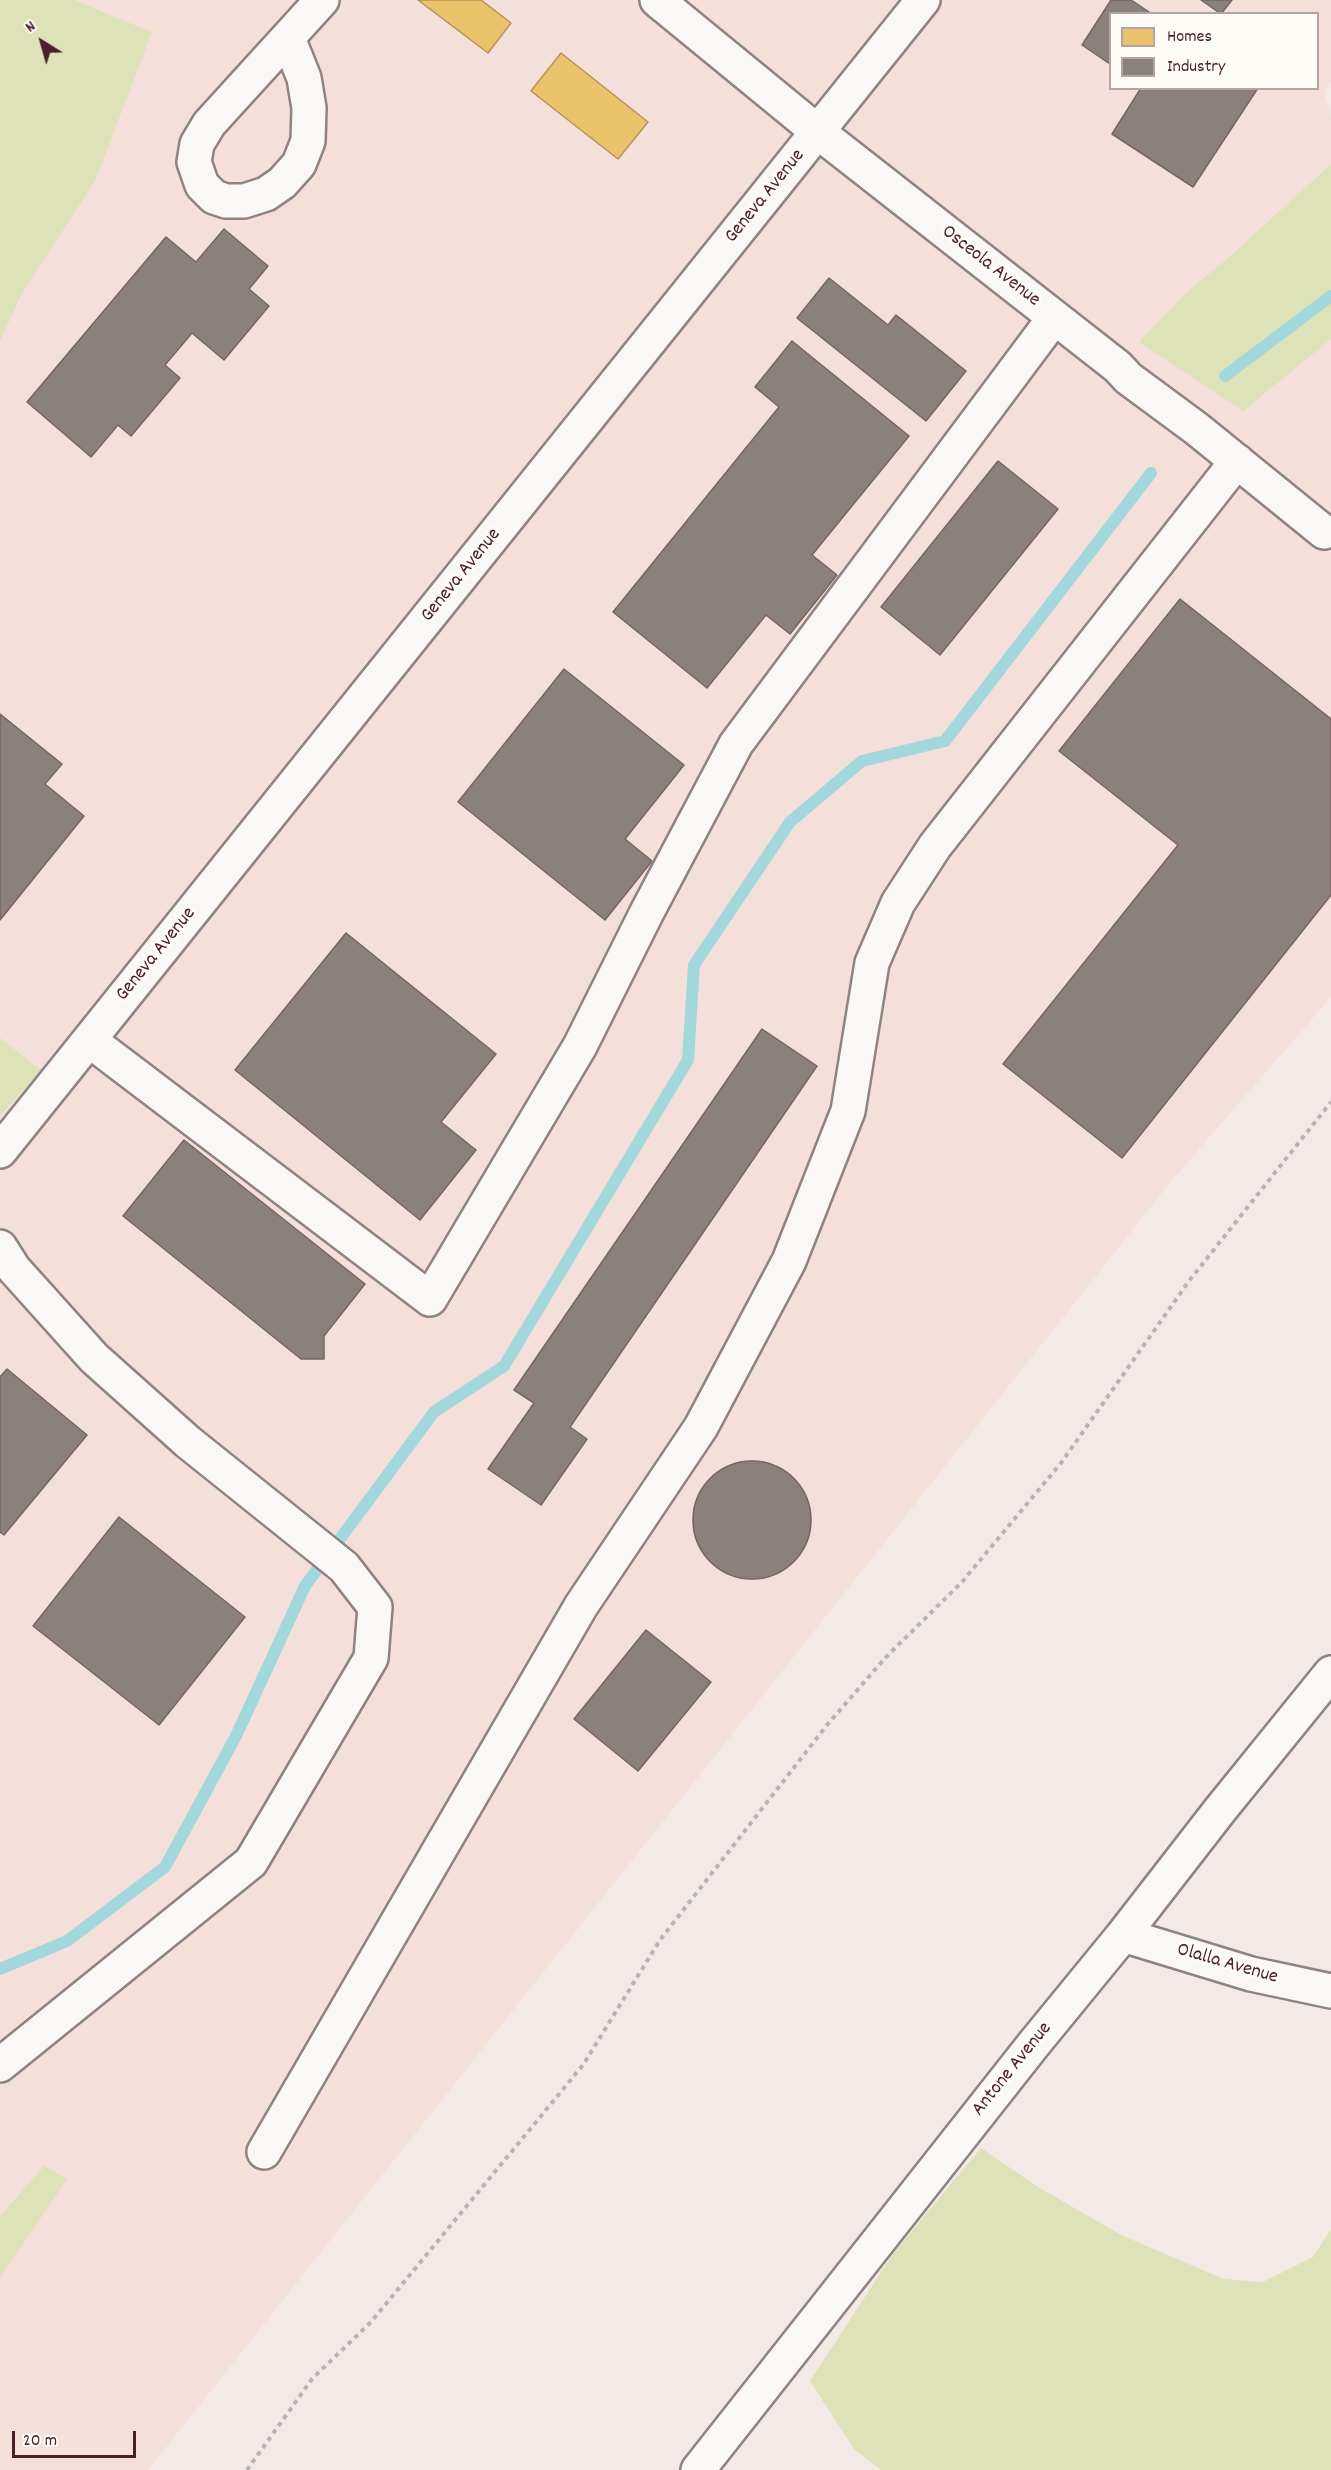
<!DOCTYPE html>
<style>
body{margin:0}
#map{position:relative;width:1331px;height:2470px;overflow:hidden;background:#f3e9e6;font-family:Dekko,sans-serif}
canvas{display:block}
.legend{position:absolute;left:1109px;top:12px;width:210px;height:78px;box-sizing:border-box;background:#fdfcf7;border:2px solid #b5a4a5;margin:0;padding:8px 10px;list-style:none;font-size:18px;color:#4a1f2b}
.legend li{display:flex;align-items:center;gap:12px;height:30px}
.legend b{width:30px;border:2px solid #b5a4a5}
.north{position:absolute;left:12px;top:12px;width:60px;height:60px;-webkit-text-stroke:4px #fdfcf7;paint-order:stroke;rotate:323deg;font-size:16px;font-weight:700;line-height:24px;text-align:center;color:#4a1f2b}
.north::after{content:'';display:block;margin:auto;width:21px;height:27px;background:#4a1f2b;clip-path:polygon(50% 0,100% 100%,50% 72%,0 100%)}
.scale{position:absolute;left:12px;top:2431px;width:124px;height:27px;box-sizing:border-box;border:3px solid #4a1f2b;border-top:0;padding-left:8px;font-size:18px;line-height:21px;white-space:nowrap;color:#4a1f2b;-webkit-text-stroke:4px #fdfcf7;paint-order:stroke}
</style>
<div id="map">
<canvas width="1331" height="2470"></canvas>
<ul class="legend">
<li><b style="height:16px;background:#e9c46a"></b>Homes</li>
<li><b style="height:16px;background:#8a817c"></b>Industry</li>
</ul>
<div class="north">N</div>
<div class="scale">20 m</div>
</div>
<script>
const g = document.querySelector('canvas').getContext('2d');
g.lineJoin = 'round';
function fill(path, color) {
  g.fillStyle = color;
  g.fill(path, 'evenodd');
}
function poly(rows) {
  const path = new Path2D();
  for (const r of rows) {
    if (r.length === 3) {
      path.moveTo(r[0] + r[2], r[1]);
      path.arc(r[0], r[1], r[2], 0, 2 * Math.PI);
      continue;
    }
    path.moveTo(r[0], r[1]);
    for (let i = 2; i < r.length; i += 2) path.lineTo(r[i], r[i + 1]);
  }
  return path;
}
function trace(path, color, width, dash) {
  g.strokeStyle = color;
  g.lineWidth = width;
  g.lineCap = dash ? 'butt' : 'round';
  g.setLineDash(dash || []);
  g.stroke(path);
}
function write(font, color, halo, rows, align = 'center') {
  g.font = font + ' Dekko,sans-serif';
  g.lineWidth = 6;
  g.setLineDash([]);
  g.textBaseline = 'middle';
  g.strokeStyle = halo;
  g.fillStyle = color;
  for (const [text, x, y, turn = 0] of rows) {
    g.save();
    g.translate(x, y);
    g.rotate((+turn || 0) * Math.PI / 180);
    g.textAlign = isNaN(turn) ? turn : align;
    if (halo) g.strokeText(text, 0, 0);
    g.fillText(text, 0, 0);
    g.restore();
  }
}
fill(poly([
 [74,0,1331,0,1331,82,1324,91,1331,117,1331,164,1227,259,1189,290,1322,346,1331,339,1331,997,1173,1179,148,2470,0,2470,0,2278,8,2264,44,2166,0,2216,0,250,152,32],
 [1110,14,1318,14,1318,88,1110,88]
]), '#f4dfda');
fill(poly([
 [0,0,74,0,152,32,95,181,21,295,0,341],
 [1331,164,1331,339,1243,411,1139,342,1189,290,1227,259],
 [0,1038,41,1070,0,1116],
 [981,2148,1038,2187,1121,2235,1224,2279,1263,2282,1313,2257,1331,2229,1331,2470,881,2470,854,2449,810,2381,893,2254],
 [44,2166,67,2179,0,2278,0,2216]
]), '#dee2b8');
const homes = poly([
 [418,0,481,0,511,23,488,53,418,0],
 [561,53,648,122,618,159,531,91,561,53]
]);
fill(homes, '#e9c46a');
trace(homes, '#b99257', 1.5);
const industry = poly([
 [1111,0,1131,0,1152,14,1110,14,1110,64,1082,45,1111,0],
 [1201,0,1232,0,1221,14,1201,0],
 [1141,88,1258,88,1193,187,1112,134,1141,88],
 [224,229,268,266,249,289,269,306,224,360,192,333,165,365,180,378,131,436,118,425,91,457,27,402,166,237,196,262,224,229],
 [829,278,888,325,896,315,966,371,926,421,797,318,829,278],
 [792,341,909,436,812,555,837,575,790,634,766,615,707,688,613,612,779,407,755,387,792,341],
 [998,461,1058,509,940,655,881,607,998,461],
 [1180,599,1331,719,1331,895,1122,1158,1003,1064,1178,845,1059,751,1180,599],
 [564,669,684,765,625,839,652,861,605,920,458,802,564,669],
 [0,714,62,764,45,784,84,816,0,920,0,714],
 [346,933,496,1054,441,1122,476,1150,420,1220,235,1070,346,933],
 [762,1029,817,1066,570,1427,587,1439,541,1505,488,1469,534,1403,514,1390,762,1029],
 [184,1140,365,1284,324,1336,324,1359,301,1359,123,1216,184,1140],
 [7,1369,87,1435,4,1535,0,1532,0,1377,7,1369],
 [752,1520,59],
 [119,1517,245,1617,159,1725,33,1626,119,1517],
 [646,1630,711,1682,638,1771,574,1719,646,1630]
]);
fill(industry, '#8a817c');
trace(industry, '#776464', 1.5);
trace(poly([
 [1225,376,1331,296],
 [0,1969,67,1941,165,1867,236,1736,305,1586,434,1412,504,1366,688,1060,694,965,790,822,862,761,945,741,1151,473]
]), '#a2d8dc', 12);
const minor = poly([
 [657,0,818,132,1118,367,1128,378,1197,429,1324,532],
 [288,38,304,78,309,108,308,141,299,164,282,183,266,194,244,201,226,201,214,197,202,185,194,162,197,144,209,124,322,0],
 [89,1040,430,1299,580,1046,647,912,736,744,1054,318],
 [0,1151,923,0],
 [0,1247,14,1269,94,1358,188,1442,344,1567,375,1607,371,1658,251,1862,0,2065],
 [1123,1935,1251,1974,1331,1991],
 [264,2152,581,1606,701,1427,789,1261,848,1111,872,963,898,903,935,846,1237,461],
 [698,2470,1033,2045,1123,1935,1220,1810,1331,1673]
]);
trace(minor, '#8e8282', 38);
trace(poly([
 [247,2470,312,2379,371,2322,583,2065,660,1940,827,1725,886,1657,962,1582,1061,1463,1189,1281,1331,1102]
]), '#b9b3b3', 4, [4.5, 4.5]);
trace(minor, '#faf8f6', 33);
write('20px', '#4a1f2b', '#fdfcf7', [
 ["Geneva Avenue",766,197,-51],
 ["Osceola Avenue",990,267,38],
 ["Geneva Avenue",462,576,-51],
 ["Geneva Avenue",157,955,-51],
 ["Olalla Avenue",1227,1965,16],
 ["Antone Avenue",1013,2070,-51]
]);
</script>
